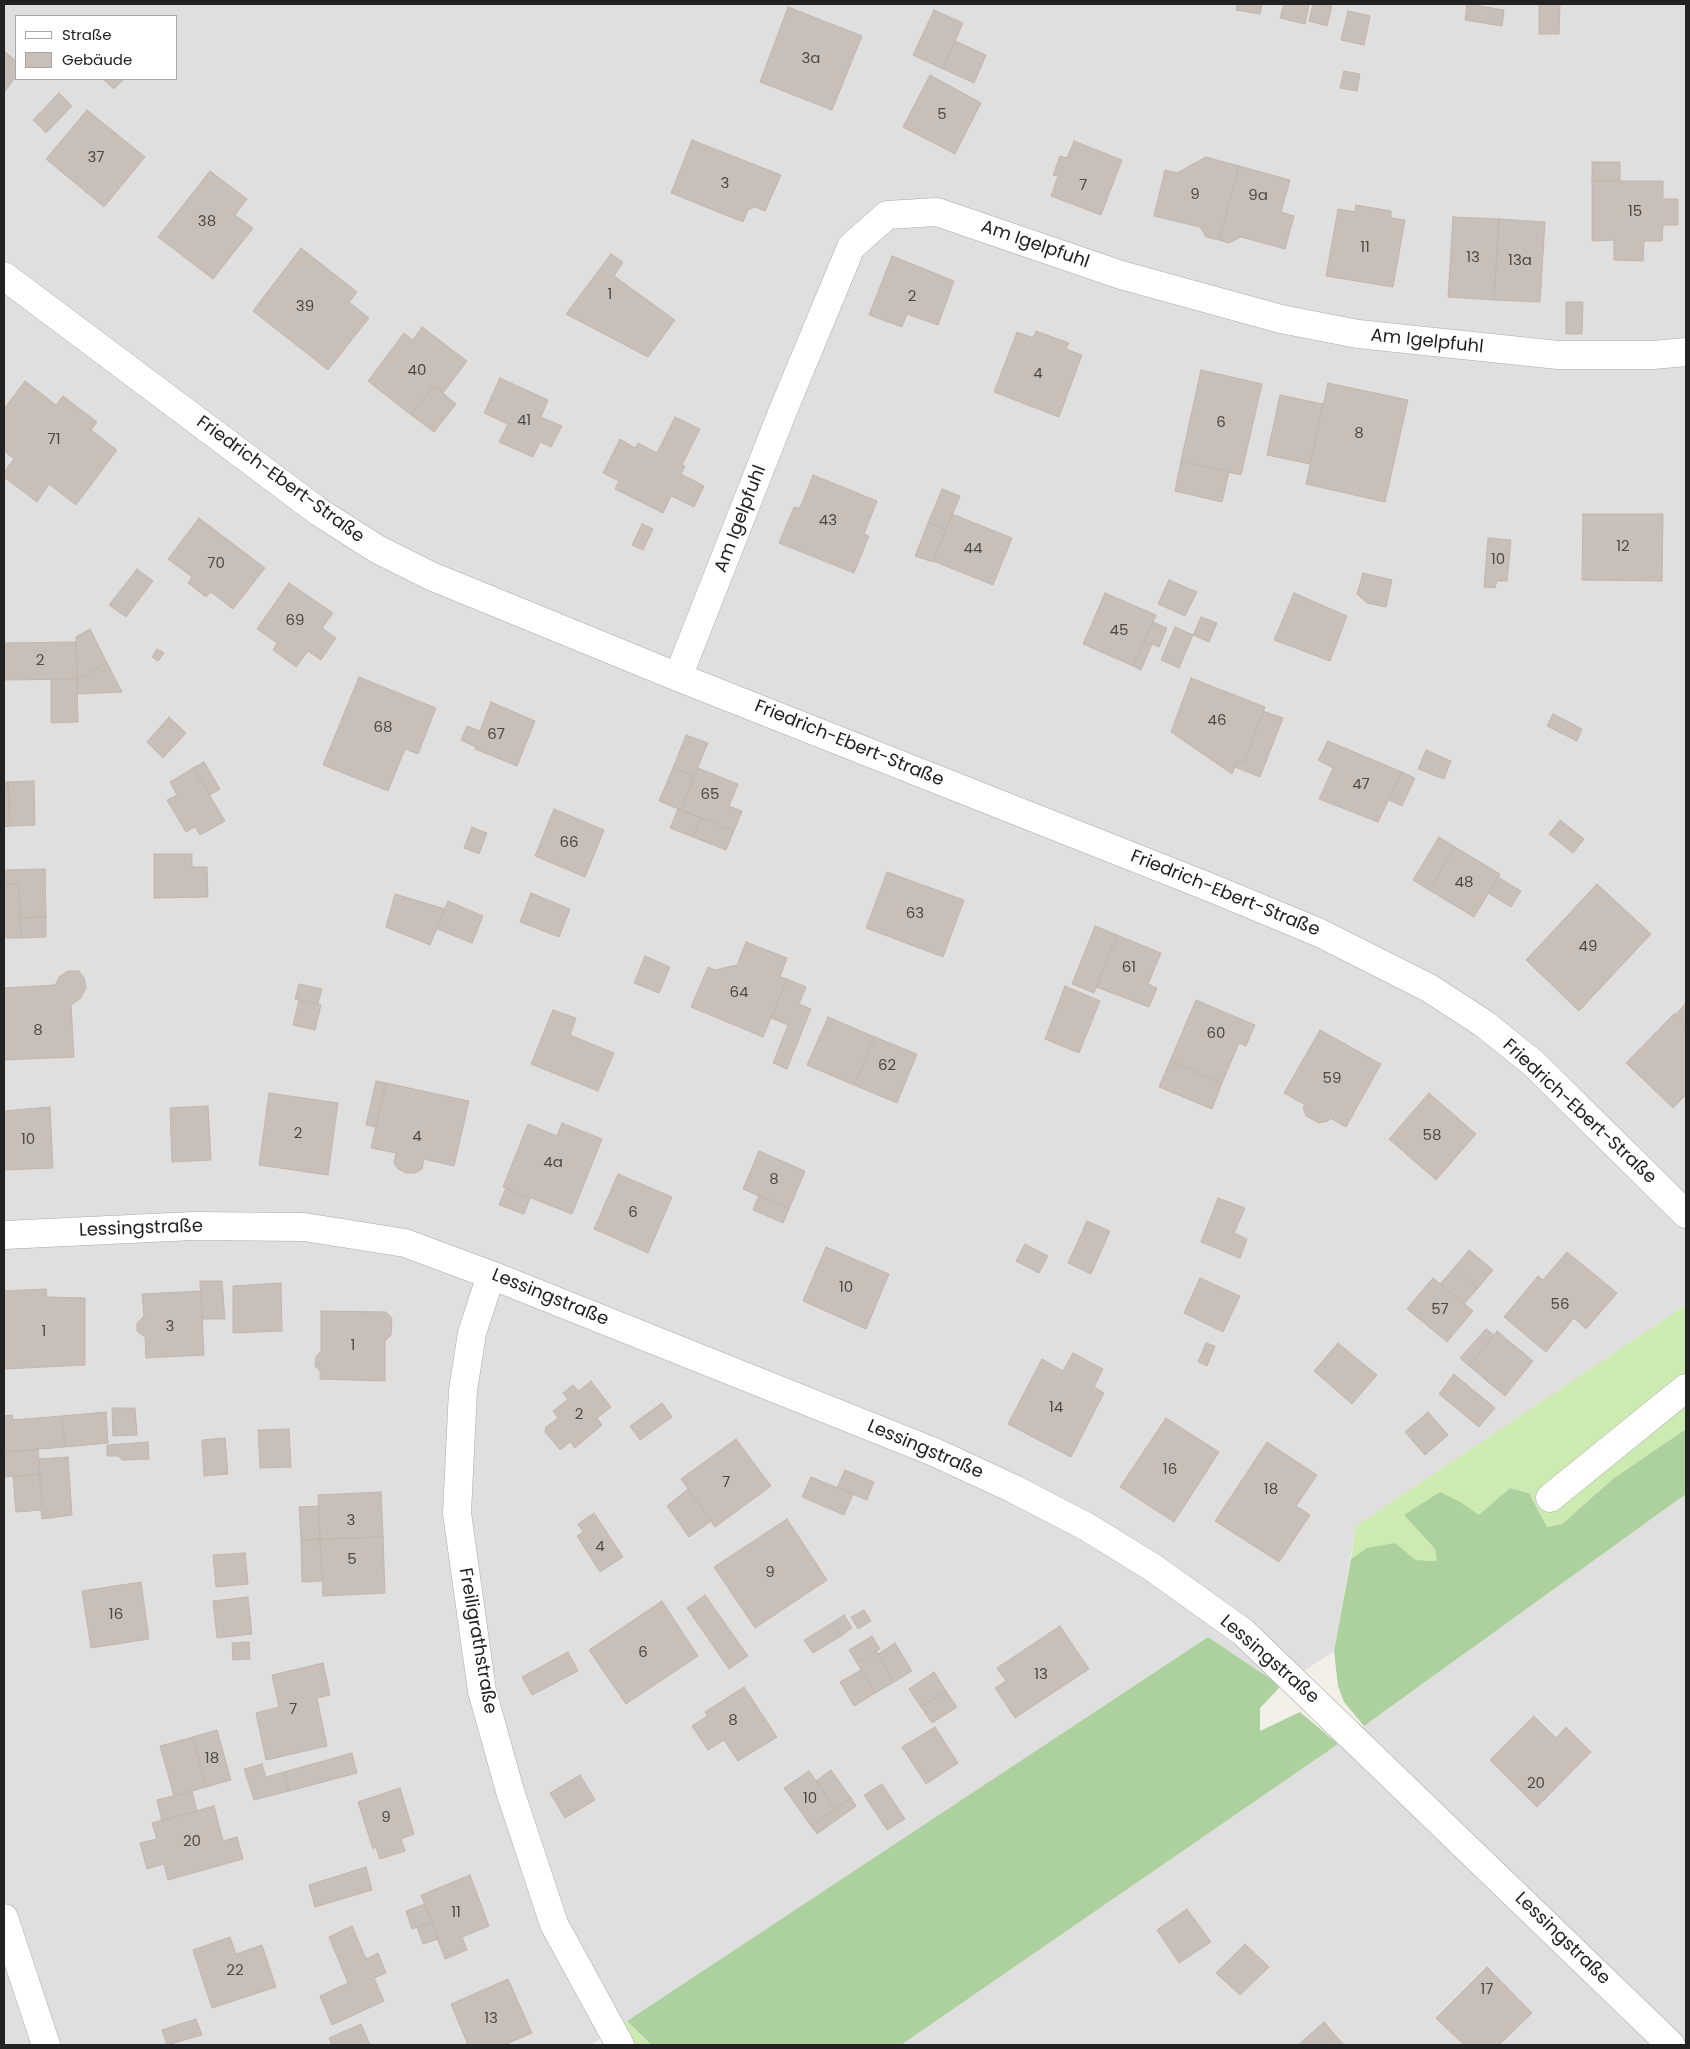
<!DOCTYPE html>
<meta charset="utf-8">
<style>
body{margin:0}
#map{position:relative;width:1690px;height:2049px;overflow:hidden;background:#f2efe9;font-family:Poppins,sans-serif}
canvas{display:block}
.frame{position:absolute;inset:0;border:5px solid #222;pointer-events:none}
.legend{position:absolute;left:15px;top:15px;width:162px;height:65px;box-sizing:border-box;background:#fff;border:1px solid #a7a7a7;margin:0;padding:6px 9px;list-style:none;font-size:15px;color:#222}
.legend li{display:flex;align-items:center;gap:10px;height:25px}
.legend b{width:25px;border:1px solid #a7a7a7}
</style>
<div id="map">
<canvas width="1690" height="2049"></canvas>
<div class="frame"></div>
<ul class="legend">
<li><b style="height:6px;background:#fff"></b>Straße</li>
<li><b style="height:14px;background:#c7bfb8"></b>Gebäude</li>
</ul>
</div>
<script>
const g = document.querySelector('canvas').getContext('2d');
g.lineJoin = 'round';
function fill(path, color) {
  g.fillStyle = color;
  g.fill(path, 'evenodd');
}
function poly(rows) {
  const path = new Path2D();
  for (const r of rows) {
    path.moveTo(r[0], r[1]);
    for (let i = 2; i < r.length; i += 2) path.lineTo(r[i], r[i + 1]);
  }
  return path;
}
function trace(path, color, width, dash) {
  g.strokeStyle = color;
  g.lineWidth = width;
  g.lineCap = dash ? 'butt' : 'round';
  g.setLineDash(dash || []);
  g.stroke(path);
}
function write(font, color, halo, rows, align = 'center') {
  g.font = font + ' Poppins,sans-serif';
  g.lineWidth = 4;
  g.setLineDash([]);
  g.textBaseline = 'middle';
  g.strokeStyle = halo;
  g.fillStyle = color;
  for (const [text, x, y, turn = 0] of rows) {
    g.save();
    g.translate(x, y);
    g.rotate((+turn || 0) * Math.PI / 180);
    g.textAlign = isNaN(turn) ? turn : align;
    if (halo) g.strokeText(text, 0, 0);
    g.fillText(text, 0, 0);
    g.restore();
  }
}
fill(poly([
 [4,4,1686,4,1686,1305,1356,1526,1334,1651,1281,1686,1208,1637,591,2045,4,2045],
 [16,16,176,16,176,79,16,79],
 [1686,1494,1686,2045,901,2045,1381,1714]
]), '#e0dfdf');
fill(poly([
 [1686,1305,1686,1429,1614,1478,1562,1524,1547,1527,1529,1493,1510,1488,1479,1516,1462,1503,1404,1515,1435,1549,1437,1561,1416,1560,1395,1543,1351,1559,1356,1526],
 [627,2021,644,2039,651,2045,630,2045,619,2026]
]), '#cdebb0');
fill(poly([
 [1686,1429,1686,1494,1364,1726,1344,1702,1338,1686,1334,1651,1351,1559,1367,1548,1395,1543,1416,1560,1437,1561,1435,1549,1404,1515,1440,1492,1462,1503,1479,1515,1510,1488,1529,1493,1547,1527,1562,1524,1614,1478],
 [1208,1637,1281,1686,1260,1708,1260,1731,1300,1712,1338,1744,901,2045,651,2045,627,2021]
]), '#add19e');
const building = poly([
 [1237,4,1262,4,1260,14,1236,10,1237,4],
 [1284,4,1309,4,1305,24,1280,18,1284,4],
 [1313,4,1332,6,1327,26,1309,21,1313,4],
 [1467,4,1504,10,1502,26,1465,20,1467,4],
 [1539,4,1560,4,1559,34,1539,34,1539,4],
 [788,7,862,36,832,110,760,82,788,7],
 [934,10,963,23,943,69,913,55,934,10],
 [1348,11,1370,16,1364,45,1341,40,1348,11],
 [955,41,986,55,974,83,943,69,955,41],
 [4,51,16,61,16,76,4,93,4,51],
 [1344,71,1360,74,1357,91,1340,88,1344,71],
 [930,75,981,103,955,154,903,127,930,75],
 [103,79,124,79,114,89,103,79],
 [59,93,72,106,46,133,33,120,59,93],
 [87,110,145,157,104,207,46,159,87,110],
 [692,140,781,175,765,211,755,207,748,210,743,222,671,193,692,140],
 [1074,141,1122,160,1101,215,1051,196,1058,176,1053,175,1060,156,1067,158,1074,141],
 [1206,157,1239,166,1219,240,1206,237,1200,227,1154,216,1165,170,1177,173,1206,157],
 [1592,162,1620,162,1620,181,1592,181,1592,162],
 [1239,166,1290,180,1281,212,1294,216,1285,249,1241,237,1229,243,1219,240,1239,166],
 [210,171,247,199,235,215,253,228,213,279,158,237,210,171],
 [1592,181,1663,181,1663,199,1678,199,1678,225,1663,225,1662,241,1644,241,1643,261,1614,260,1614,240,1592,241,1592,181],
 [1356,205,1391,211,1391,218,1405,220,1393,287,1326,276,1338,209,1355,212,1356,205],
 [1453,217,1499,219,1494,300,1448,297,1453,217],
 [1499,219,1545,222,1540,302,1494,300,1499,219],
 [301,248,357,292,349,302,369,318,328,370,253,311,301,248],
 [611,254,623,262,614,276,675,320,648,357,566,314,611,254],
 [892,256,954,281,938,325,907,314,902,327,869,315,892,256],
 [1566,302,1583,302,1582,334,1566,334,1566,302],
 [422,327,467,361,443,393,434,386,411,415,368,381,404,333,413,340,422,327],
 [1036,331,1069,343,1066,349,1082,355,1059,417,994,392,1017,332,1033,338,1036,331],
 [1201,370,1262,384,1241,475,1181,461,1201,370],
 [500,378,548,400,541,417,562,426,551,447,540,442,533,457,499,442,508,424,484,413,500,378],
 [25,381,56,405,63,396,97,422,91,430,117,450,76,505,49,484,37,502,4,477,4,472,14,459,4,451,4,409,25,381],
 [1328,383,1408,400,1385,502,1306,484,1328,383],
 [434,386,456,404,434,432,411,415,434,386],
 [1280,395,1323,404,1310,464,1267,455,1280,395],
 [675,417,700,429,682,465,685,466,681,474,704,486,694,507,671,496,663,513,615,489,619,481,603,473,620,439,635,448,638,443,657,453,675,417],
 [1181,461,1229,472,1222,502,1175,491,1181,461],
 [813,475,877,501,864,534,869,536,854,573,779,543,794,507,800,508,813,475],
 [942,489,960,496,946,530,928,523,942,489],
 [952,514,1012,538,993,585,933,561,952,514],
 [1583,514,1663,514,1662,581,1582,580,1583,514],
 [199,518,265,568,233,609,211,592,206,597,188,583,192,577,168,559,199,518],
 [928,523,946,530,933,562,915,556,928,523],
 [642,524,653,529,643,550,632,545,642,524],
 [1488,538,1511,540,1507,581,1497,581,1495,588,1484,587,1488,538],
 [137,569,153,581,126,617,109,605,137,569],
 [1363,573,1392,580,1386,607,1367,603,1357,594,1363,573],
 [1169,580,1197,592,1185,616,1158,604,1169,580],
 [289,583,333,613,322,628,336,638,321,660,308,651,296,667,273,650,277,643,257,629,289,583],
 [1105,593,1156,615,1133,666,1083,644,1105,593],
 [1294,593,1347,616,1330,661,1274,640,1294,593],
 [1201,617,1217,623,1209,642,1193,635,1201,617],
 [1153,622,1167,628,1159,647,1145,641,1153,622],
 [1175,627,1193,635,1179,668,1161,660,1175,627],
 [90,629,107,663,77,679,76,637,90,629],
 [1145,641,1152,644,1141,670,1133,666,1145,641],
 [76,642,77,679,4,680,4,643,76,642],
 [157,649,164,653,158,661,152,657,157,649],
 [107,663,122,692,77,694,77,679,107,663],
 [359,677,436,708,418,754,405,749,388,791,323,765,359,677],
 [1191,678,1265,707,1244,763,1238,760,1232,774,1171,732,1191,678],
 [51,679,77,679,78,722,51,723,51,679],
 [491,702,535,721,517,766,475,749,476,747,461,740,467,726,480,731,491,702],
 [1263,711,1283,718,1260,777,1235,767,1238,760,1244,763,1263,711],
 [1553,714,1582,729,1577,741,1547,726,1553,714],
 [169,717,186,733,163,758,147,742,169,717],
 [686,735,708,743,694,776,673,768,686,735],
 [1328,741,1402,772,1378,822,1319,799,1333,768,1318,760,1328,741],
 [1426,750,1451,761,1444,779,1418,769,1426,750],
 [204,762,220,789,210,795,193,768,204,762],
 [193,768,225,821,200,835,195,827,186,832,167,800,177,795,170,782,193,768],
 [673,768,694,776,681,810,659,801,673,768],
 [698,768,738,784,729,806,742,811,734,831,681,810,698,768],
 [1402,772,1415,778,1402,806,1389,800,1402,772],
 [34,781,35,825,10,826,8,782,34,781],
 [4,782,8,782,10,826,4,827,4,782],
 [554,809,604,830,585,877,535,856,554,809],
 [678,809,701,818,693,837,670,828,678,809],
 [701,818,734,831,726,850,693,837,701,818],
 [1560,820,1584,839,1573,853,1549,834,1560,820],
 [472,827,487,833,479,854,464,848,472,827],
 [1439,837,1455,847,1429,890,1413,880,1439,837],
 [1455,847,1500,874,1474,917,1429,890,1455,847],
 [154,854,192,854,192,867,207,867,208,897,154,898,154,854],
 [45,869,46,917,20,918,19,884,4,884,4,870,45,869],
 [887,872,964,900,943,957,866,928,887,872],
 [1498,877,1521,891,1511,907,1488,893,1498,877],
 [4,884,19,884,21,938,4,938,4,884],
 [1597,884,1651,934,1579,1011,1526,960,1597,884],
 [531,893,570,909,559,937,520,922,531,893],
 [395,894,445,909,430,945,386,927,395,894],
 [448,901,483,916,472,943,437,929,448,901],
 [46,917,46,937,21,938,20,918,46,917],
 [1095,926,1117,935,1094,993,1072,984,1095,926],
 [1117,935,1161,953,1148,984,1157,988,1149,1007,1096,987,1117,935],
 [746,942,787,958,780,977,787,979,763,1037,691,1007,708,967,715,970,737,965,746,942],
 [645,956,670,967,659,993,634,983,645,956],
 [68,971,79,971,84,978,86,987,81,998,71,1005,74,1057,4,1060,4,988,55,985,60,976,68,971],
 [787,979,806,987,799,1004,811,1009,787,1069,773,1063,788,1025,771,1018,787,979],
 [299,984,322,989,318,1004,295,999,299,984],
 [1065,986,1100,1001,1079,1053,1045,1039,1065,986],
 [299,1000,321,1005,315,1030,293,1025,299,1000],
 [1196,1000,1255,1025,1246,1046,1239,1043,1222,1083,1170,1061,1196,1000],
 [1686,1003,1686,1027,1675,1015,1686,1003],
 [553,1010,576,1018,570,1035,614,1053,598,1091,531,1064,553,1010],
 [1674,1014,1686,1027,1686,1095,1673,1108,1626,1063,1674,1014],
 [828,1017,875,1037,854,1085,807,1065,828,1017],
 [1320,1030,1381,1064,1346,1127,1330,1118,1328,1121,1319,1123,1306,1116,1303,1107,1305,1105,1284,1093,1320,1030],
 [875,1037,917,1054,897,1103,854,1085,875,1037],
 [1170,1061,1222,1083,1212,1109,1159,1087,1170,1061],
 [376,1081,386,1083,376,1127,366,1125,376,1081],
 [386,1083,469,1101,454,1166,424,1159,422,1169,415,1173,406,1173,398,1169,394,1163,396,1153,371,1148,386,1083],
 [269,1093,338,1103,328,1175,259,1165,269,1093],
 [1429,1093,1476,1134,1436,1180,1389,1139,1429,1093],
 [208,1106,211,1160,172,1162,170,1108,208,1106],
 [50,1107,53,1168,4,1170,4,1111,50,1107],
 [562,1123,602,1139,572,1214,503,1187,528,1124,557,1136,562,1123],
 [759,1151,805,1171,789,1209,743,1189,759,1151],
 [618,1174,672,1197,648,1253,594,1229,618,1174],
 [506,1188,530,1198,524,1214,499,1205,506,1188],
 [759,1195,789,1209,783,1223,753,1210,759,1195],
 [1218,1198,1245,1208,1234,1233,1247,1239,1240,1258,1201,1242,1218,1198],
 [1087,1221,1110,1231,1091,1274,1068,1263,1087,1221],
 [1025,1244,1048,1256,1039,1273,1016,1261,1025,1244],
 [826,1247,889,1274,866,1329,803,1301,826,1247],
 [1469,1250,1493,1270,1478,1288,1454,1268,1469,1250],
 [1567,1252,1617,1293,1586,1329,1574,1318,1546,1352,1504,1317,1538,1276,1543,1280,1567,1252],
 [1454,1268,1478,1288,1464,1304,1440,1284,1454,1268],
 [1200,1278,1240,1296,1223,1332,1184,1313,1200,1278],
 [1433,1278,1473,1311,1447,1342,1407,1309,1433,1278],
 [200,1281,222,1281,225,1319,202,1319,200,1281],
 [281,1283,282,1331,233,1333,233,1286,281,1283],
 [46,1289,47,1297,85,1298,85,1365,4,1369,4,1291,46,1289],
 [201,1291,204,1355,146,1358,145,1337,137,1331,137,1323,144,1316,142,1294,201,1291],
 [321,1311,386,1312,392,1318,391,1335,385,1341,385,1381,320,1379,320,1371,315,1366,316,1357,321,1351,321,1311],
 [1486,1329,1494,1335,1469,1366,1460,1358,1486,1329],
 [1497,1331,1533,1361,1505,1396,1469,1366,1497,1331],
 [1206,1343,1215,1346,1207,1366,1198,1362,1206,1343],
 [1338,1343,1377,1375,1352,1404,1314,1371,1338,1343],
 [1073,1353,1103,1369,1094,1387,1104,1393,1071,1457,1008,1424,1042,1359,1063,1371,1073,1353],
 [1454,1374,1495,1408,1479,1427,1439,1394,1454,1374],
 [591,1381,611,1407,597,1418,602,1425,575,1448,570,1442,560,1450,545,1432,546,1427,558,1418,553,1411,568,1399,563,1393,573,1385,579,1391,591,1381],
 [662,1403,672,1417,640,1440,630,1426,662,1403],
 [112,1408,135,1408,137,1435,113,1436,112,1408],
 [106,1412,108,1443,65,1447,62,1416,106,1412],
 [1428,1412,1448,1435,1425,1455,1405,1432,1428,1412],
 [12,1415,13,1420,62,1416,65,1447,4,1452,4,1416,12,1415],
 [1166,1418,1219,1452,1174,1522,1120,1487,1166,1418],
 [289,1429,291,1467,260,1468,258,1430,289,1429],
 [225,1438,228,1474,204,1476,202,1440,225,1438],
 [736,1439,771,1486,715,1527,681,1479,736,1439],
 [148,1442,149,1459,122,1460,118,1456,107,1456,107,1445,148,1442],
 [1267,1442,1317,1475,1296,1506,1310,1515,1279,1562,1215,1521,1267,1442],
 [38,1449,40,1474,4,1477,4,1452,38,1449],
 [68,1457,72,1515,42,1519,39,1459,68,1457],
 [845,1470,874,1482,867,1500,837,1488,845,1470],
 [40,1474,43,1510,16,1512,13,1477,40,1474],
 [811,1477,853,1494,844,1515,802,1497,811,1477],
 [688,1489,711,1521,689,1537,667,1506,688,1489],
 [381,1492,383,1537,320,1539,318,1495,381,1492],
 [319,1506,320,1539,301,1540,299,1507,319,1506],
 [594,1513,623,1557,600,1572,577,1536,583,1532,578,1524,594,1513],
 [787,1519,827,1580,755,1628,714,1567,787,1519],
 [383,1537,385,1593,323,1596,320,1539,383,1537],
 [320,1539,322,1581,302,1582,301,1540,320,1539],
 [245,1553,248,1584,216,1587,213,1555,245,1553],
 [141,1582,149,1639,91,1648,82,1591,141,1582],
 [705,1595,748,1656,729,1669,687,1608,705,1595],
 [248,1597,252,1634,217,1638,213,1601,248,1597],
 [662,1601,698,1656,626,1704,589,1650,662,1601],
 [864,1610,871,1621,858,1629,851,1617,864,1610],
 [844,1615,852,1628,841,1636,832,1623,844,1615],
 [832,1623,841,1636,813,1653,804,1640,832,1623],
 [1060,1626,1089,1669,1015,1718,995,1688,1006,1681,997,1668,1060,1626],
 [872,1636,880,1649,857,1663,849,1650,872,1636],
 [249,1642,250,1659,233,1660,232,1643,249,1642],
 [895,1643,912,1671,894,1682,878,1654,895,1643],
 [876,1651,894,1682,875,1693,857,1663,876,1651],
 [568,1652,578,1671,532,1695,522,1677,568,1652],
 [323,1663,330,1695,317,1698,327,1746,266,1760,256,1713,279,1707,272,1675,323,1663],
 [861,1670,875,1693,854,1706,840,1682,861,1670],
 [934,1672,946,1691,921,1707,909,1689,934,1672],
 [744,1687,777,1737,738,1761,724,1740,708,1750,692,1726,707,1716,705,1712,744,1687],
 [946,1691,957,1707,932,1723,921,1707,946,1691],
 [1534,1716,1556,1738,1566,1727,1591,1752,1537,1807,1490,1760,1534,1716],
 [935,1727,958,1763,926,1784,902,1747,935,1727],
 [217,1730,231,1780,206,1787,193,1737,217,1730],
 [193,1737,206,1787,174,1796,160,1746,193,1737],
 [352,1753,357,1773,289,1791,284,1772,352,1753],
 [262,1764,266,1777,284,1772,289,1791,254,1800,244,1769,262,1764],
 [831,1770,851,1798,836,1809,816,1781,831,1770],
 [809,1771,836,1809,811,1826,784,1788,809,1771],
 [580,1775,595,1800,565,1818,550,1793,580,1775],
 [882,1784,905,1819,887,1830,864,1795,882,1784],
 [400,1788,414,1834,401,1839,405,1851,380,1859,376,1847,373,1849,358,1802,400,1788],
 [192,1791,197,1811,162,1821,157,1800,192,1791],
 [851,1798,856,1806,817,1834,811,1826,851,1798],
 [214,1806,223,1841,237,1837,243,1859,168,1880,164,1864,147,1869,140,1843,157,1839,152,1823,214,1806],
 [366,1867,372,1890,315,1907,309,1885,366,1867],
 [470,1875,489,1926,462,1937,467,1950,445,1959,421,1895,470,1875],
 [425,1904,432,1922,412,1929,406,1911,425,1904],
 [1187,1909,1211,1942,1179,1963,1157,1930,1187,1909],
 [432,1922,438,1939,423,1944,417,1927,432,1922],
 [352,1926,366,1959,378,1953,386,1973,374,1978,384,2001,332,2025,320,1996,348,1983,329,1937,352,1926],
 [230,1937,236,1954,262,1945,276,1987,212,2008,193,1950,230,1937],
 [1245,1944,1269,1967,1240,1995,1216,1973,1245,1944],
 [1487,1967,1532,2013,1499,2045,1464,2045,1436,2018,1487,1967],
 [508,1979,532,2033,504,2045,468,2045,451,2004,508,1979],
 [196,2019,202,2035,167,2045,162,2030,196,2019],
 [1324,2022,1343,2044,1298,2045,1324,2022],
 [361,2024,370,2045,332,2045,329,2038,361,2024]
]);
fill(building, '#c7bfb8');
trace(building, '#c4b6ab', 1);
const minor = poly([
 [4,276,319,512,377,549,431,576,678,677,1209,887,1320,933,1429,988,1483,1023,1533,1063,1686,1214],
 [678,677,782,413,851,247,887,215,937,212,1121,275,1281,319,1358,334,1558,355,1653,355,1686,352],
 [4,1235,193,1226,304,1227,405,1243,491,1275,934,1452,1014,1489,1087,1527,1152,1567,1243,1632,1671,2045],
 [491,1275,472,1333,463,1390,457,1513,482,1691,510,1791,554,1924,620,2045],
 [1550,1498,1686,1388],
 [4,1918,46,2045]
]);
trace(minor, '#a9a9a9', 29);
trace(minor, '#fff', 28);
write('15px', '#4b4948', null, [
 ["3a",811,59],
 ["5",942,115],
 ["37",96,158],
 ["3",725,184],
 ["7",1083,186],
 ["9",1195,195],
 ["9a",1258,196],
 ["15",1635,212],
 ["38",207,222],
 ["11",1365,248],
 ["13",1473,258],
 ["13a",1520,261],
 ["1",610,295],
 ["2",912,297],
 ["39",305,307],
 ["40",417,371],
 ["4",1038,374],
 ["41",524,421],
 ["6",1221,423],
 ["8",1359,434],
 ["71",54,440],
 ["43",828,521],
 ["12",1623,547],
 ["44",973,549],
 ["10",1498,560],
 ["70",216,564],
 ["69",295,621],
 ["45",1119,631],
 ["2",40,661],
 ["46",1217,721],
 ["68",383,728],
 ["67",496,735],
 ["47",1361,785],
 ["65",710,795],
 ["66",569,843],
 ["48",1464,883],
 ["63",915,914],
 ["49",1588,947],
 ["61",1129,968],
 ["64",739,993],
 ["8",38,1031],
 ["60",1216,1034],
 ["62",887,1066],
 ["59",1332,1079],
 ["2",298,1134],
 ["58",1432,1136],
 ["4",417,1137],
 ["10",28,1140],
 ["4a",553,1163],
 ["8",774,1180],
 ["6",633,1213],
 ["10",846,1288],
 ["56",1560,1305],
 ["57",1440,1310],
 ["3",170,1327],
 ["1",44,1332],
 ["1",353,1346],
 ["14",1056,1408],
 ["2",579,1415],
 ["16",1170,1470],
 ["7",726,1483],
 ["18",1271,1490],
 ["3",351,1521],
 ["4",600,1547],
 ["5",352,1560],
 ["9",770,1573],
 ["16",116,1615],
 ["6",643,1653],
 ["13",1041,1675],
 ["7",293,1710],
 ["8",733,1721],
 ["18",212,1759],
 ["20",1536,1784],
 ["10",810,1799],
 ["9",386,1818],
 ["20",192,1842],
 ["11",456,1913],
 ["22",235,1971],
 ["17",1487,1990],
 ["13",491,2019]
]);
write('18px', '#222', '#fff', [
 ["Am Igelpfuhl",1035,245,19],
 ["Am Igelpfuhl",1427,342,6],
 ["Friedrich-Ebert-Straße",280,480,36],
 ["Am Igelpfuhl",741,519,-69],
 ["Friedrich-Ebert-Straße",849,744,22],
 ["Friedrich-Ebert-Straße",1225,894,22],
 ["Friedrich-Ebert-Straße",1579,1112,43],
 ["Lessingstraße",141,1229,-2],
 ["Lessingstraße",550,1298,22],
 ["Lessingstraße",925,1450,23],
 ["Freiligrathstraße",477,1641,80],
 ["Lessingstraße",1269,1660,41],
 ["Lessingstraße",1562,1939,44]
]);
</script>
